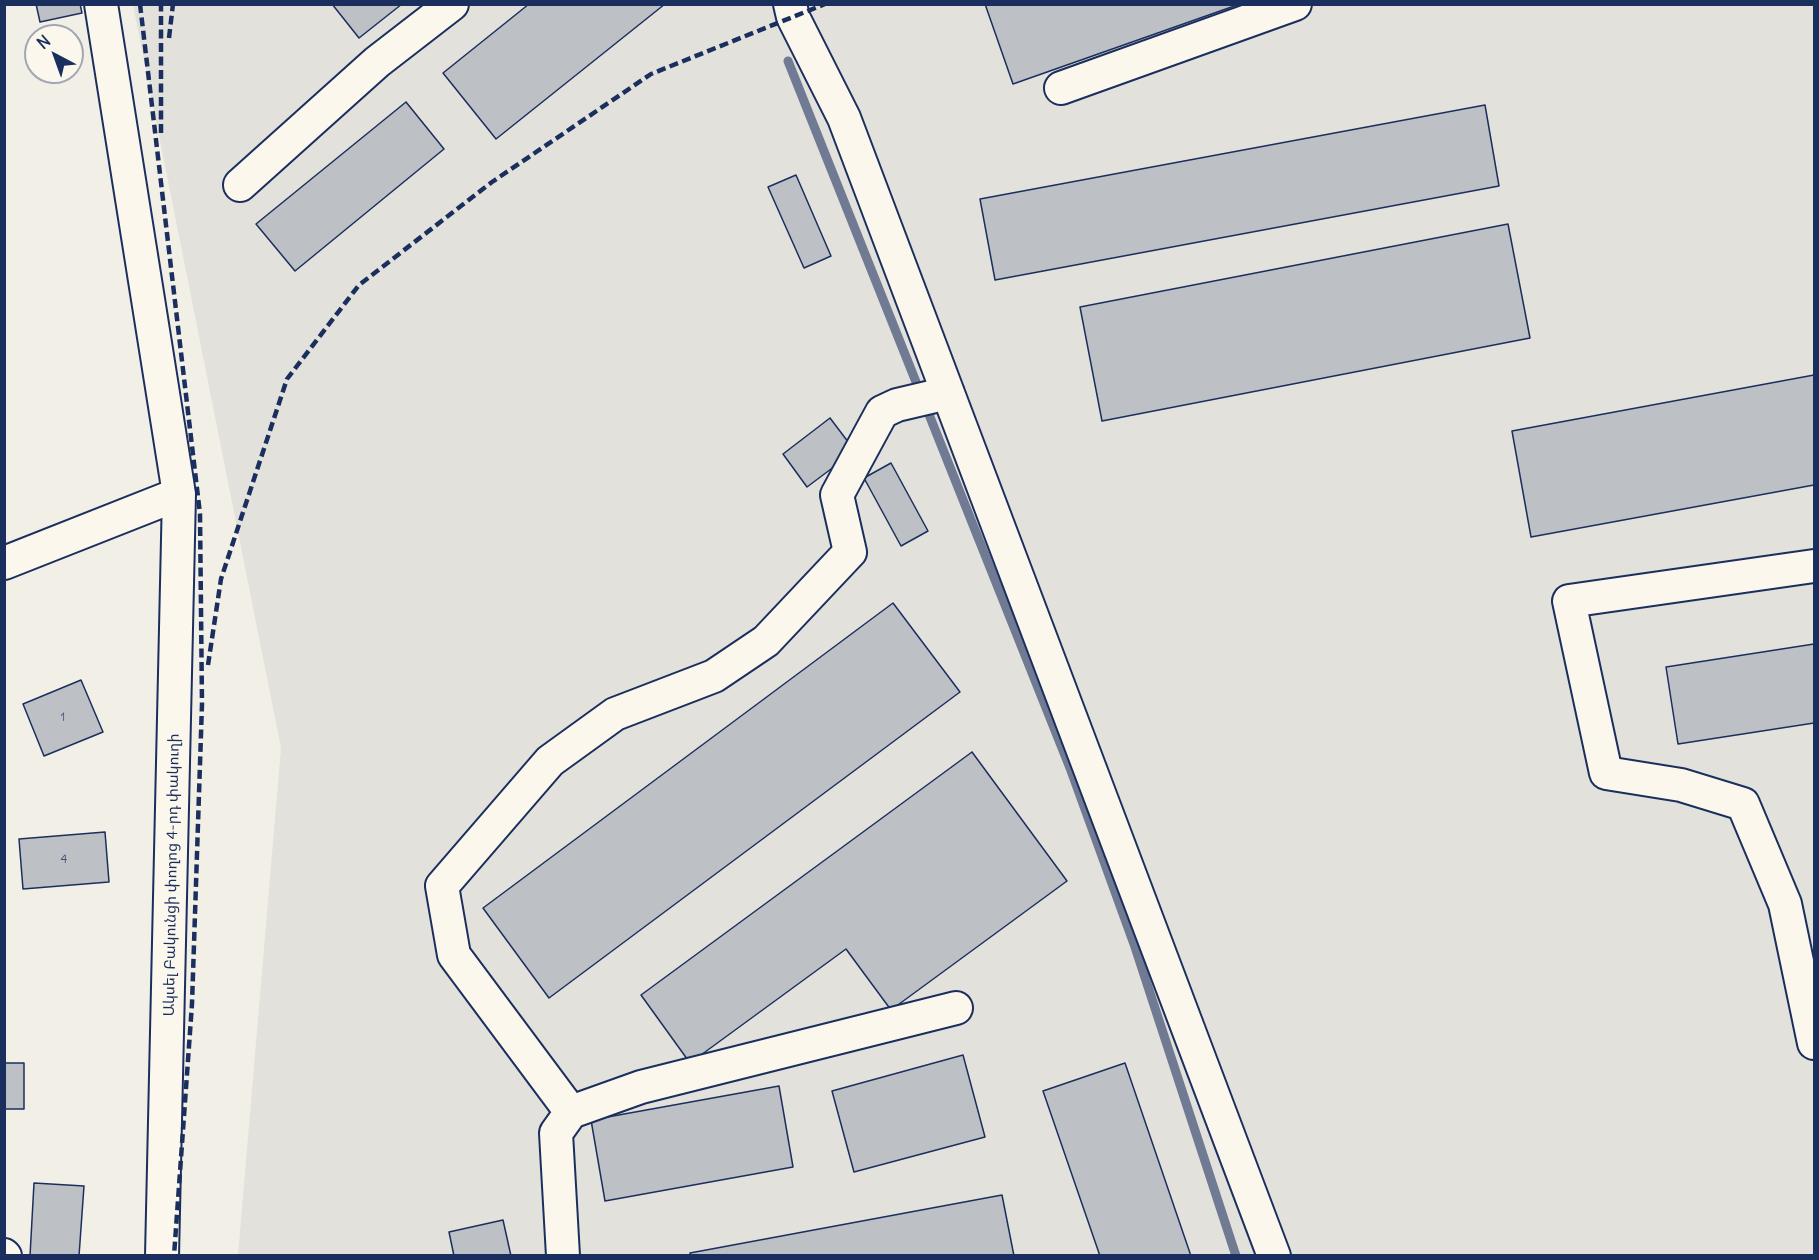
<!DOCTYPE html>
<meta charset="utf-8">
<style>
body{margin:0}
#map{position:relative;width:1819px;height:1260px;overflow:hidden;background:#f2efe6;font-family:Delius,sans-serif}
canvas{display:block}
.frame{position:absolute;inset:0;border:6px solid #1b2f5e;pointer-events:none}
.north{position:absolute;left:24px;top:24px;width:60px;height:60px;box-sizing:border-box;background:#fbf7ec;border:2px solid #a1a7b3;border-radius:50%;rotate:319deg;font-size:16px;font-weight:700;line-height:24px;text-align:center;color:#1b2f5e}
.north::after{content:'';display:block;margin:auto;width:21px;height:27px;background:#1b2f5e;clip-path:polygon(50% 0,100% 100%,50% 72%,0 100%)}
</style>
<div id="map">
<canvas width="1819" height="1260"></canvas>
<div class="frame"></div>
<div class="north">N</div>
</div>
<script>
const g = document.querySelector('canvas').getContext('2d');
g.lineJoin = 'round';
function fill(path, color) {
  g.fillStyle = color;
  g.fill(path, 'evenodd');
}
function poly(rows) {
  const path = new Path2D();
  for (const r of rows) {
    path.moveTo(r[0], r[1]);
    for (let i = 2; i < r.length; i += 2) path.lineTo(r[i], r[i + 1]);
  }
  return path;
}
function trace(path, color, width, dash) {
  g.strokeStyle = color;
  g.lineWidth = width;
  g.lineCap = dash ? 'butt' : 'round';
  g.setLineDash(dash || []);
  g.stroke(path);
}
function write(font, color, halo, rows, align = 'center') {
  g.font = font + ' Delius,"Noto Sans Armenian",sans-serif';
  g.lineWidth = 5;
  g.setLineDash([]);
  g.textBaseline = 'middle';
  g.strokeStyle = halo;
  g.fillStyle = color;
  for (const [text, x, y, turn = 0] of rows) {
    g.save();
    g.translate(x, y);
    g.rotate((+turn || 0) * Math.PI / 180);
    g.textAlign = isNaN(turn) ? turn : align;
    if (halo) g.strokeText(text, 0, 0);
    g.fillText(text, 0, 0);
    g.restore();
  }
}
fill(poly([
 [133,5,1814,5,1814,1255,238,1255,281,748]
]), '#e2e1dc');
trace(poly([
 [788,61,1070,768,1135,947,1236,1256]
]), '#707b93', 9);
const building = poly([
 [36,4,80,4,82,13,40,22,36,4],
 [332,4,402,4,359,38,332,4],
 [529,4,665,4,496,139,443,73,529,4],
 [985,4,1240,4,1013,84,985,4],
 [406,102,444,149,295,271,256,224,406,102],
 [1485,105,1499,186,995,280,980,199,1485,105],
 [796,175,831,256,804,268,768,187,796,175],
 [1508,224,1530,338,1102,421,1080,307,1508,224],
 [1814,375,1814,485,1531,537,1512,431,1814,375],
 [830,418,855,451,807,487,783,454,830,418],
 [891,463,928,531,901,546,864,478,891,463],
 [893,603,960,692,549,998,483,908,893,603],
 [1814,644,1814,723,1678,744,1666,667,1814,644],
 [81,680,103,732,44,756,23,704,81,680],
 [972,752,1067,881,891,1010,846,949,690,1063,641,995,972,752],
 [105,832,109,882,23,889,19,839,105,832],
 [963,1055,985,1137,854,1172,832,1091,963,1055],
 [4,1063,24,1063,24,1109,4,1109,4,1063],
 [1125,1063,1191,1256,1100,1256,1043,1091,1125,1063],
 [779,1086,793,1167,605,1201,591,1120,779,1086],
 [34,1183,84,1186,79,1256,30,1256,34,1183],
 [1002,1195,1014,1256,690,1256,690,1253,1002,1195],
 [503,1220,511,1256,454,1256,449,1232,503,1220]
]);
fill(building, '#bdc0c4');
trace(building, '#1b2f5e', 1.5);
const minor = poly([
 [101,4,179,494,162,1256],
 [790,4,793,17,844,118,1274,1256],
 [1061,88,1295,4],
 [240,185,377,62,452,4],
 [4,563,179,494],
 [1814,566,1569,601,1606,773,1681,785,1743,804,1785,904,1814,1043],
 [571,1112,454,955,442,886,550,761,615,714,714,676,766,641,850,552,837,495,882,412,897,405,948,393],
 [4,1255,5,1256],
 [563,1256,556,1133,571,1112,641,1087,956,1008]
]);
trace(minor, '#1b2f5e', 36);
trace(minor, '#fbf7ec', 32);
trace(poly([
 [140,4,200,514,202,704,192,1004,174,1256],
 [169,38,173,4],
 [161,133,161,4],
 [208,665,221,579,287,379,359,285,492,182,651,74,825,4]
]), '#1b2f5e', 4.5, [9, 4.5]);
write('12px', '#445378', null, [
 ["1",63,718],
 ["4",64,860]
]);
write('15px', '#1b2f5e', '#fbf7ec', [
 ["Ակսել Բակունցի փողոց 4-րդ փակուղի",172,875,-89]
]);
</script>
